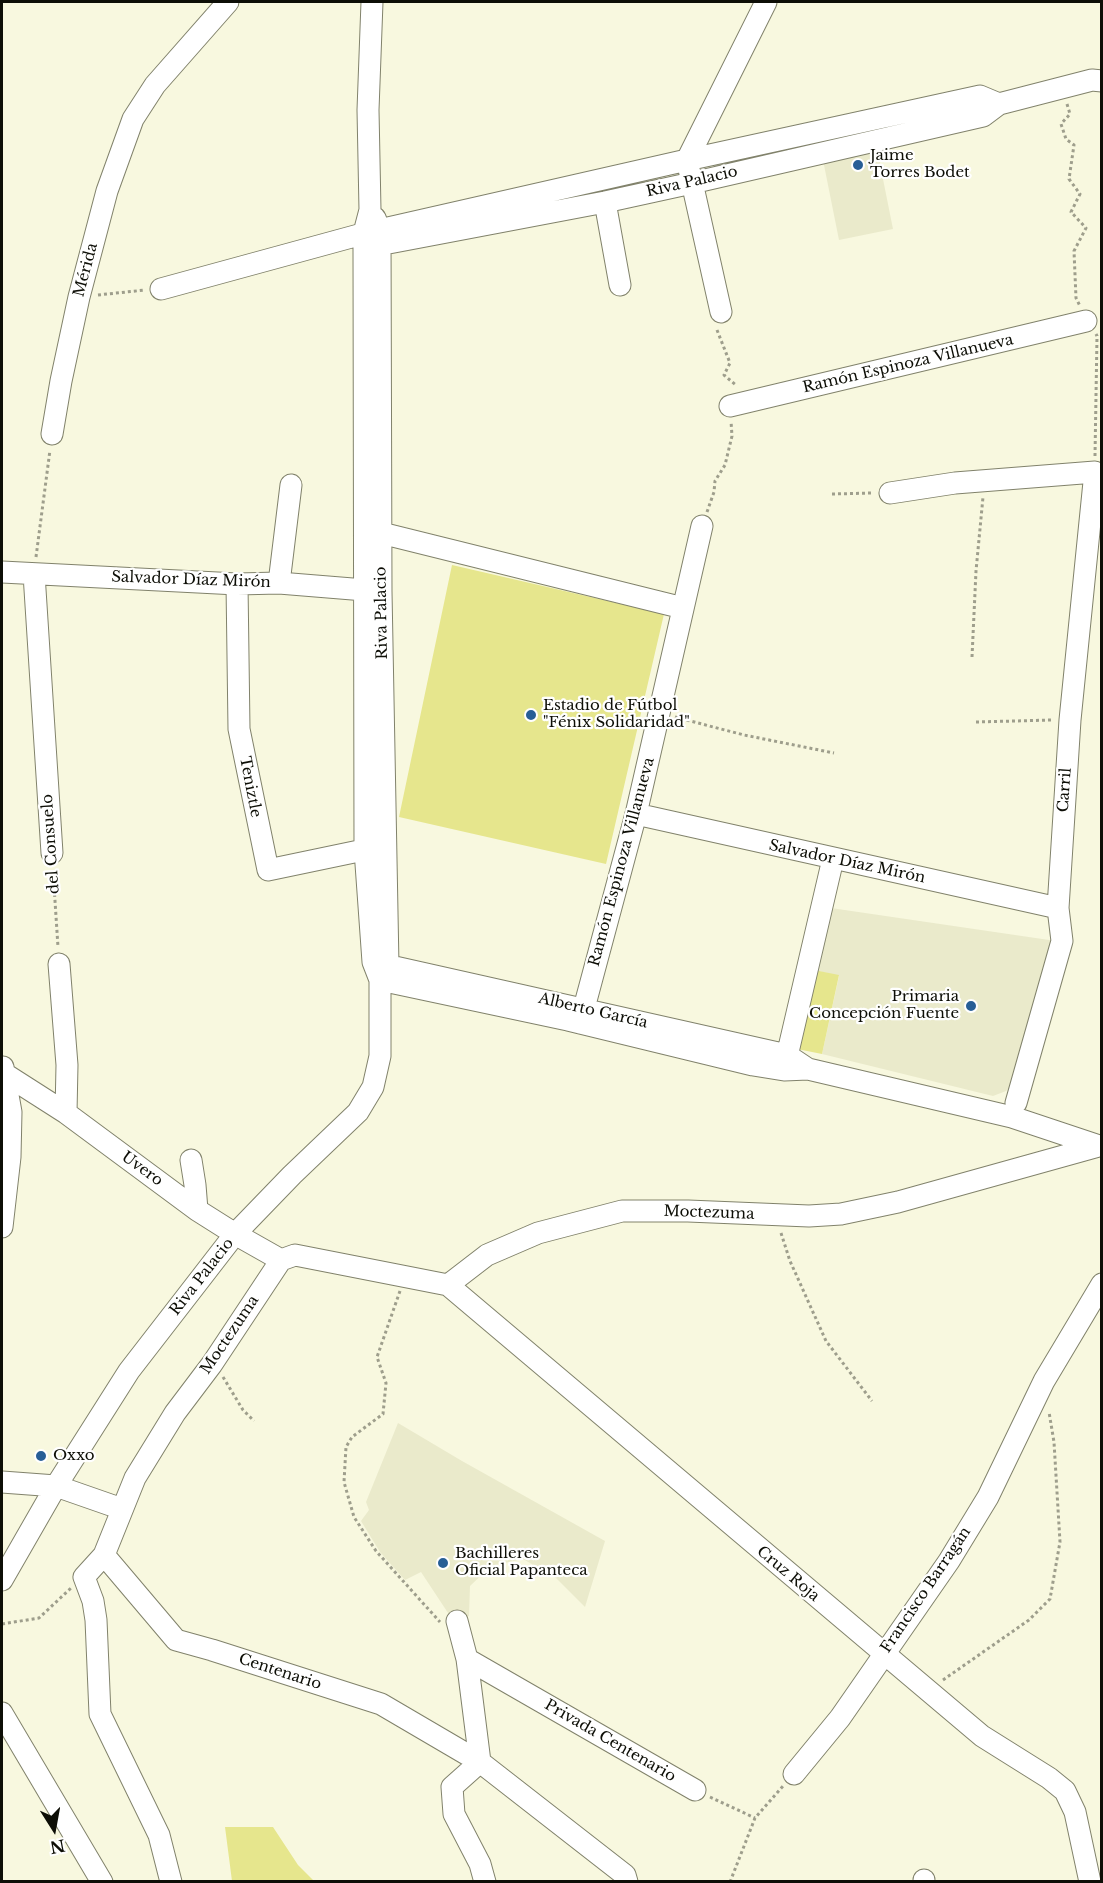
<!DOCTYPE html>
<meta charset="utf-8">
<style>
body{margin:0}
#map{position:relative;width:1103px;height:1883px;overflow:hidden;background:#f8f8df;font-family:"Libre Baskerville",serif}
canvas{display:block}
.frame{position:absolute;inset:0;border:3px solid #0d0e06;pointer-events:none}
.north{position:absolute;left:24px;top:1799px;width:60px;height:60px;-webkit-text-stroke:4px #fff;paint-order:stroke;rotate:169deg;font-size:16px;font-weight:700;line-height:24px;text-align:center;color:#0d0e06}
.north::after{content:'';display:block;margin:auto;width:21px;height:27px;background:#0d0e06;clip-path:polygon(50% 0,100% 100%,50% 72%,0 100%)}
</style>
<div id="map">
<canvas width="1103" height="1883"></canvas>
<div class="frame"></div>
<div class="north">N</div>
</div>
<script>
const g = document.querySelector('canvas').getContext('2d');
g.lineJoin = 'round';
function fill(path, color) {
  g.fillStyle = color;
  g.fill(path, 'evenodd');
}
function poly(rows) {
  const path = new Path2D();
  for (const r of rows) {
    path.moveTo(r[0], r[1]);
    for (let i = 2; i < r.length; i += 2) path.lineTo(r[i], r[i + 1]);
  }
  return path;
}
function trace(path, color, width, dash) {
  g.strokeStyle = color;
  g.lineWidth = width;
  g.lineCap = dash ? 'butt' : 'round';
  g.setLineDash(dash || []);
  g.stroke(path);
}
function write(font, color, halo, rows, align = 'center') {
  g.font = font + ' "Libre Baskerville",serif';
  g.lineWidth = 4.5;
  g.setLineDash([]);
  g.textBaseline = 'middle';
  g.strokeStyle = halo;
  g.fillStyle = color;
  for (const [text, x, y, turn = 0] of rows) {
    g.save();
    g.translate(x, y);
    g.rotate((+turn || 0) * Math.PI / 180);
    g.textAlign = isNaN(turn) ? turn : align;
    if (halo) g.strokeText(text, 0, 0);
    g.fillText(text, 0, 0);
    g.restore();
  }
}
fill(poly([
 [877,149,893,229,839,240,823,160],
 [831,908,1056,941,1019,1078,1006,1091,993,1096,822,1054,839,976,814,970],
 [398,1423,462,1461,605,1541,585,1607,556,1578,523,1559,491,1566,470,1586,469,1616,452,1619,421,1572,405,1580,380,1552,361,1521,369,1510,366,1502]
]), '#eaeacb');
fill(poly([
 [452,565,664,614,606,864,399,817],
 [814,970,839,975,822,1054,797,1049],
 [225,1827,273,1827,298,1865,314,1881,232,1881]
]), '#e6e68d');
const minor = poly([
 [605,202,620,285],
 [375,218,380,230,381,591,388,966,380,980],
 [373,246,605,202,692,183,983,116,999,104,1092,80,1102,81],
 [161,289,366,233,687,160,980,96,999,104],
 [721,312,687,160,766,2],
 [730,406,1086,321],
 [52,434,61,381,79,297,107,191,133,119,155,85,228,2],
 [890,493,955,483,1095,472,1070,720,1058,908,1062,941,1016,1103],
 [369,530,683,608],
 [2,572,237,584,279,583,377,591],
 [34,574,52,853],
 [279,583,291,485],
 [237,584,239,729,268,870,378,847],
 [636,814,1058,908],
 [377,963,787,1055,808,1069],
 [59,964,67,1065,66,1113],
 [380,980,568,1020,753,1065,784,1070,808,1069,1012,1117,1099,1146],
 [580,1023,636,814,702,526],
 [784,1069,833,859],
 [5,1074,66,1113,197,1210,235,1234,281,1260],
 [191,1160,195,1185,197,1210],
 [2,1227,10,1157,11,1112,3,1067],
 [448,1285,982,1736,1049,1778,1065,1791,1075,1812,1090,1882],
 [2,1482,56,1486,122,1509],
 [104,1555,176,1640,212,1650,381,1704,480,1762,625,1875,627,1882],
 [2,1580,56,1486,129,1371,235,1234,292,1175,358,1112,373,1087,380,1056,380,980,373,962,365,850,364,248,364,233,370,210,368,110,372,2],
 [457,1621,467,1659,480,1762,452,1787,454,1814,480,1864,485,1882],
 [467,1659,695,1790],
 [2,1713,102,1882],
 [794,1774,840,1718,949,1561,988,1497,1044,1381,1102,1284],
 [171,1882,159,1835,100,1714,96,1620,93,1601,84,1577,104,1555,135,1478,175,1413,212,1364,281,1260,295,1255,448,1285,487,1255,538,1233,622,1211,688,1211,809,1216,841,1214,898,1202,1099,1146],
 [924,1882,924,1880]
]);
trace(minor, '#81826b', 23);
trace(poly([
 [1067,104,1070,114,1061,124,1066,139,1074,145,1069,179,1080,194,1071,212,1086,228,1074,251,1076,298,1080,306],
 [98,295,145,290],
 [717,330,730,363,724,375,737,386],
 [1095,456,1097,336,1096,334],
 [832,494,873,493],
 [707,512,714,492,715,481,725,465,732,436,731,421],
 [36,557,50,450],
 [972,657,976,571,983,497],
 [675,717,744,735,834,753],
 [976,722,1052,720],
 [53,870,58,947],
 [781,1233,790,1261,826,1341,872,1401],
 [400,1291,377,1357,386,1383,383,1414,352,1437,346,1447,344,1482,354,1517,376,1551,440,1622],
 [223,1377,243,1410,254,1421],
 [2,1624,39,1618,71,1588],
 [943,1680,1029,1620,1050,1599,1060,1542,1054,1442,1049,1412],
 [710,1797,755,1818],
 [730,1882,755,1818,783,1786]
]), '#9e9e8c', 3, [3, 3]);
trace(minor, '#fff', 21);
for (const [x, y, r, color] of [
 [858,165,6,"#275e96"],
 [531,715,6,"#275e96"],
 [971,1006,6,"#275e96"],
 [41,1456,6,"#275e96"],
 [443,1563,6,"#275e96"]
]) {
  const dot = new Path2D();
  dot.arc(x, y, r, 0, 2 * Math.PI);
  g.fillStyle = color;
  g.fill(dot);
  trace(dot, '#fff', 2);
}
write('15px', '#0d0e06', '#fff', [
 ["Jaime",870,156],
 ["Torres Bodet",870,173],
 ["Estadio de Fútbol",543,706],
 ["\"Fénix Solidaridad\"",543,723],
 ["Primaria",959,997,"right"],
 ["Concepción Fuente",959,1014,"right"],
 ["Oxxo",53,1456],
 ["Bachilleres",455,1554],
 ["Oficial Papanteca",455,1571]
], 'left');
write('15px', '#0d0e06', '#fff', [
 ["Riva Palacio",692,182,-13],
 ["Mérida",86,270,-75],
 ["Ramón Espinoza Villanueva",908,364,-13],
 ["Salvador Díaz Mirón",191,580,2],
 ["Riva Palacio",382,613,-91],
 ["Teniztle",250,787,79],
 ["Carril",1065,790,-86],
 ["del Consuelo",51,844,-94],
 ["Ramón Espinoza Villanueva",622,862,-75],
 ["Salvador Díaz Mirón",847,862,12],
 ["Alberto García",593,1011,13],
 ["Uvero",142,1169,36],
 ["Moctezuma",709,1213,2],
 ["Riva Palacio",202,1277,-52],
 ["Moctezuma",230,1335,-56],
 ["Cruz Roja",788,1574,40],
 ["Francisco Barragán",926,1590,-56],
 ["Centenario",280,1672,18],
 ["Privada Centenario",610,1741,30]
]);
</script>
